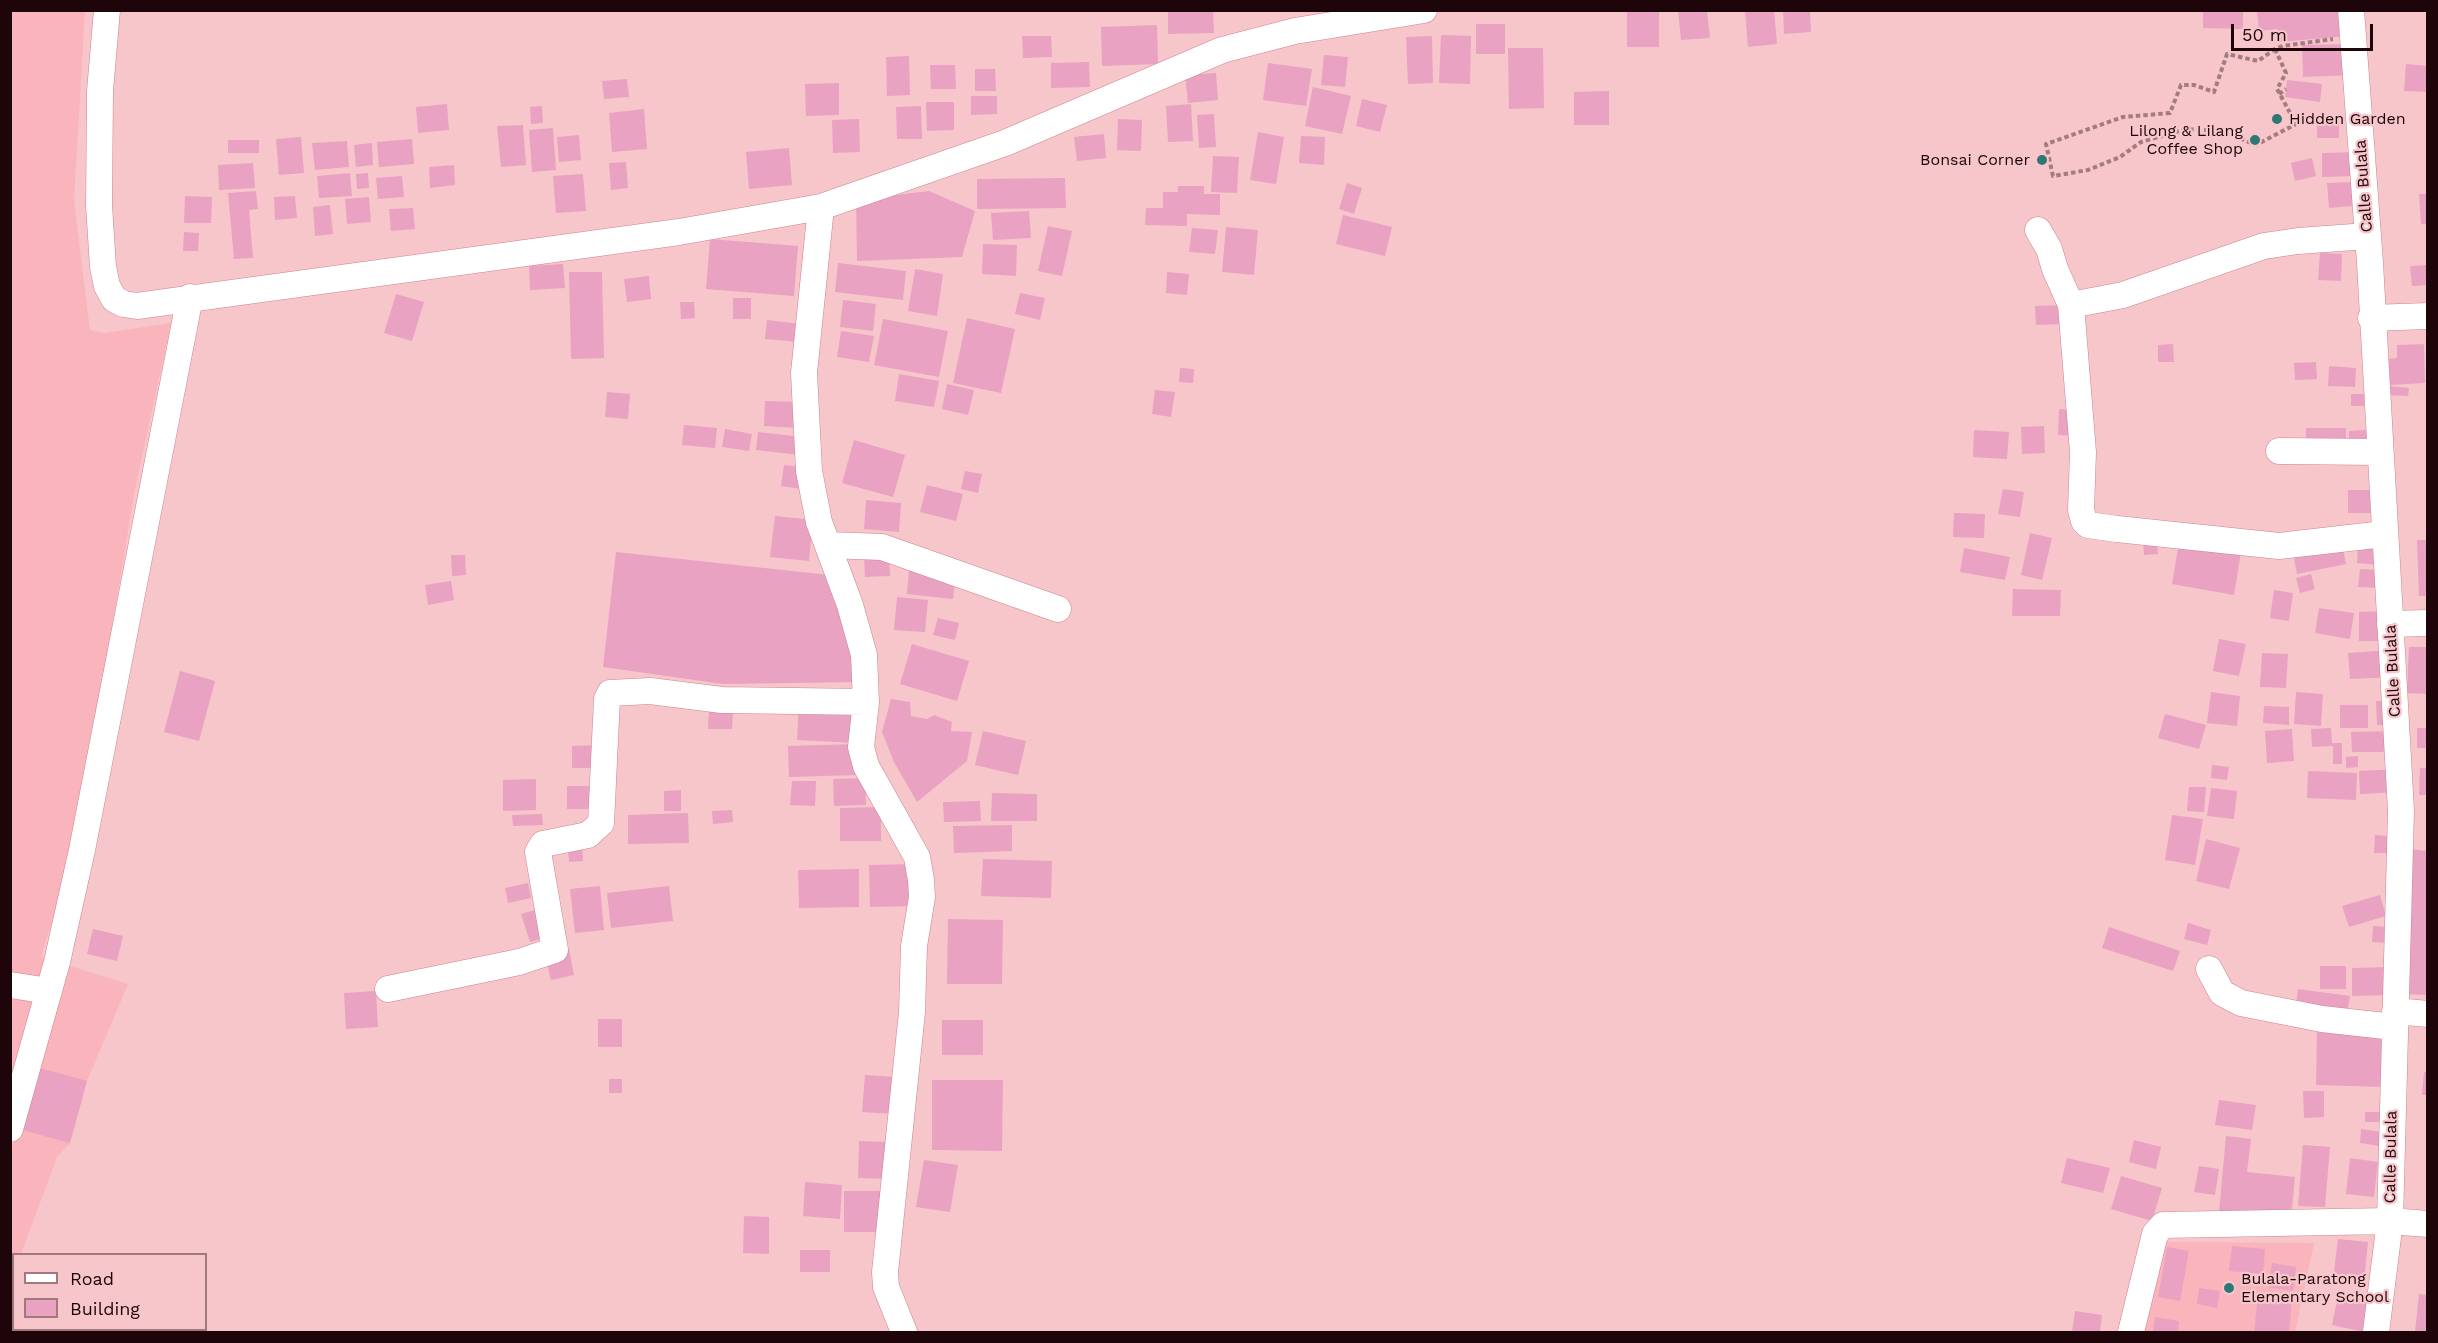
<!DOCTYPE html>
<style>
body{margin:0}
#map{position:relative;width:2438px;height:1343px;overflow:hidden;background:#f6c6cb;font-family:"Work Sans",sans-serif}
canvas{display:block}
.frame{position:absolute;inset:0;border:12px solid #1e0509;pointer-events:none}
.legend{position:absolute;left:12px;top:1253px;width:195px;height:78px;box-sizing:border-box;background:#f6c6cb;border:2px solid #a0797d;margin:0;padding:8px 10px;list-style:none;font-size:18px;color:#1e0509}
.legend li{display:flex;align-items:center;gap:12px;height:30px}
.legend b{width:30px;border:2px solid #a0797d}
.scale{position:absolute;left:2231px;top:24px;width:142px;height:27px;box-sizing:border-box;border:3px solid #1e0509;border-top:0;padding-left:8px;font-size:18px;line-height:21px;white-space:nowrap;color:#1e0509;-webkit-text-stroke:4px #f6c6cb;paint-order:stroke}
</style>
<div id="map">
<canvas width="2438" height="1343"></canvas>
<div class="frame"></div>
<ul class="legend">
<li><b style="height:8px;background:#fff"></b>Road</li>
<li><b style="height:16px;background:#e9a2c1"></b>Building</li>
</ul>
<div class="scale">50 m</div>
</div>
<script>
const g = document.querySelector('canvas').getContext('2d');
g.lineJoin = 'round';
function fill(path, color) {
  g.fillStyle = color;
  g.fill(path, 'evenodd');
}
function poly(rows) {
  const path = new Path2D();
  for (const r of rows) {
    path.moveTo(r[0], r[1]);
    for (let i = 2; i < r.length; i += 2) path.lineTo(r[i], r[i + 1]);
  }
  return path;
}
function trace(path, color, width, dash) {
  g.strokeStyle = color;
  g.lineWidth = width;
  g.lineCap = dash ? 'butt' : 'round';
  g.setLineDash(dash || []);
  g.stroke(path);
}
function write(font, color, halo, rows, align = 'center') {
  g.font = font + ' "Work Sans",sans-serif';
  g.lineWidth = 4.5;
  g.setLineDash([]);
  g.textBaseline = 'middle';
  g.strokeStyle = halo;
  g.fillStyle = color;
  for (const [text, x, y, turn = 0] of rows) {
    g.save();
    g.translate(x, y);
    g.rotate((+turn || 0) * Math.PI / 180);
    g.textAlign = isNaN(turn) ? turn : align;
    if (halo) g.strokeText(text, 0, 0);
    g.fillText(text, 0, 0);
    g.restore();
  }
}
fill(poly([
 [11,11,85,11,74,201,90,330,104,333,171,323,135,489,84,798,62,888,41,957,128,984,87,1081,70,1143,57,1157,21,1254,14,1254,13,1277,11,1285],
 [2162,1242,2314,1243,2295,1332,2143,1332]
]), '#fab4bb');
fill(poly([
 [1213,10,1214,33,1168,34,1168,11],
 [1627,10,1659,10,1659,47,1627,47],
 [1678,10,1707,10,1710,38,1681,40],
 [1745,10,1774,10,1777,44,1748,47],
 [1783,10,1810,10,1811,32,1784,34],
 [2203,10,2243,10,2243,29,2203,28],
 [2257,10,2344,10,2346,36,2280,42,2278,29,2259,31],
 [1476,24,1505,24,1505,54,1476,54],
 [1157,25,1158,64,1102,66,1101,27],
 [1441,35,1471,36,1470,84,1439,83],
 [1022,36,1051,36,1052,57,1023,58],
 [1432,36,1433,83,1408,84,1406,37],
 [2351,44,2352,75,2303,77,2302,45],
 [1508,48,1543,48,1544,108,1509,109],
 [1324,55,1348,57,1345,87,1321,85],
 [909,56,910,95,887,96,886,57],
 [1089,62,1090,87,1051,88,1051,63],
 [1268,63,1312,69,1306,106,1263,100],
 [2406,64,2428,66,2428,92,2404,91],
 [930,65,955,65,956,89,931,89],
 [975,69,995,69,996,91,975,91],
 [1216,73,1218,100,1188,103,1185,75],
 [627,79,629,97,604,99,602,81],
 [2287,80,2322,84,2320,102,2285,97],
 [839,83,839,115,806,116,805,84],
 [1313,87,1351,96,1342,134,1305,126],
 [1609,91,1609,125,1574,125,1574,92],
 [971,96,997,96,997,114,971,115],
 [1362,99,1387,105,1380,132,1356,126],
 [926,102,954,102,954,130,927,131],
 [447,104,449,130,418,133,416,107],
 [1191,104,1193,141,1168,142,1166,106],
 [542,106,543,123,531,124,530,107],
 [921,106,922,139,897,139,896,107],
 [644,109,647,149,612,152,609,113],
 [1214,114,1216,147,1199,148,1197,115],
 [2317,117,2339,117,2339,138,2317,138],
 [859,119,860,152,833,153,832,120],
 [1118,119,1142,120,1141,151,1117,150],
 [523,125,526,165,501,167,497,126],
 [553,128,556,170,532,172,529,130],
 [1258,132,1284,137,1276,184,1250,180],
 [1104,134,1106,158,1077,161,1074,137],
 [579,135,581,160,559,162,557,137],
 [1301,136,1325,137,1324,165,1299,163],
 [301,137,304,173,279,175,276,139],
 [412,139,414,164,379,167,377,142],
 [228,140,259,140,259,153,228,153],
 [347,141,349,167,315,170,312,143],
 [372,143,373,165,356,167,354,145],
 [789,148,792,185,749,189,746,152],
 [2358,152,2359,176,2322,177,2322,153],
 [1213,156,1239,157,1237,193,1211,192],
 [2312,158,2316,176,2295,181,2291,163],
 [626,162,628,188,611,190,609,163],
 [253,163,255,188,219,190,218,165],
 [454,165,455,185,430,188,429,167],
 [350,173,352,196,319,198,317,176],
 [368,173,369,188,357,189,356,174],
 [583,174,586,211,556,213,553,176],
 [402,176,404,197,378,199,376,178],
 [1065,178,1066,208,977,209,977,179],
 [2352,182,2353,206,2329,208,2327,183],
 [1347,183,1362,188,1354,214,1339,209],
 [1178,186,1204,186,1204,194,1220,194,1220,215,1187,214,1187,226,1145,225,1146,208,1163,208,1163,192,1178,192],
 [256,191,258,209,249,210,253,258,234,259,228,193],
 [929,191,975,211,962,257,857,261,856,200],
 [2419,194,2428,194,2428,224,2421,224],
 [185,196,212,197,211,223,184,223],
 [295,196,297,218,275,220,274,197],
 [369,197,371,222,347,224,345,199],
 [330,205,333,234,315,236,313,207],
 [413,208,415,229,391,231,389,209],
 [1029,211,1031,238,993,240,991,213],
 [1343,215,1392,227,1385,256,1336,244],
 [1048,226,1072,231,1062,276,1038,271],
 [1226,227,1258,230,1254,275,1222,272],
 [1192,228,1218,230,1215,254,1189,252],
 [184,232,199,233,198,251,183,251],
 [710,239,798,246,794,296,706,289],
 [983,244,1017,245,1016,276,982,274],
 [2320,253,2342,254,2341,281,2318,280],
 [838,263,906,271,903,300,835,292],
 [563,264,565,288,530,290,529,266],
 [2428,265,2428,285,2412,286,2410,266],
 [915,269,943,274,937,316,908,311],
 [569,272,602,272,604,358,571,359],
 [1167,272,1189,274,1187,295,1166,293],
 [649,276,651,299,627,302,624,279],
 [1020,293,1045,298,1040,320,1015,314],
 [396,294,424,302,412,341,384,333],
 [733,298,751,298,751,319,733,319],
 [843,300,876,304,873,331,840,327],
 [680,302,694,302,695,318,681,319],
 [2064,305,2064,324,2036,325,2035,306],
 [967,318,1015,329,1001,393,953,383],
 [883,319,948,331,939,377,874,365],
 [767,320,800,324,799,342,765,339],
 [841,331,874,336,869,362,837,357],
 [2173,344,2174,362,2158,362,2158,345],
 [2424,344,2425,383,2389,385,2387,359,2397,358,2397,345],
 [2316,362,2317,379,2295,380,2294,363],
 [2329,366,2356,368,2355,387,2328,386],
 [1180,368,1194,369,1193,383,1179,382],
 [899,374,939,381,934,407,895,401],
 [947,384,974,390,968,415,942,409],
 [2388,386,2409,388,2408,396,2388,395],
 [1155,390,1175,392,1171,417,1152,414],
 [607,392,630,394,628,419,605,417],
 [2351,394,2364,394,2364,406,2351,406],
 [765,401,800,402,799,428,764,426],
 [2059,409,2077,410,2076,436,2058,435],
 [684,425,717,428,715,448,682,445],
 [2044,426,2045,453,2022,454,2021,427],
 [2306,428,2346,428,2346,446,2306,446],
 [725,429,752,434,749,451,722,447],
 [1974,430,2009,432,2007,459,1973,457],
 [2366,430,2367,445,2349,446,2349,431],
 [758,432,802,437,800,455,756,450],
 [854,440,905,455,893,497,842,483],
 [784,465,804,467,801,489,781,486],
 [965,471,982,474,978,493,961,489],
 [927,485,963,494,956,521,920,512],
 [2003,489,2024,492,2020,517,1998,514],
 [2348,490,2377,490,2377,513,2348,513],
 [866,500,901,503,899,532,864,529],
 [1954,513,1985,514,1984,538,1953,537],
 [775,516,813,520,809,561,770,557],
 [2030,533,2052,538,2042,580,2021,575],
 [2156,534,2158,554,2144,555,2143,535],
 [2417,540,2428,540,2428,596,2419,596],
 [2179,542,2241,552,2234,595,2172,584],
 [2342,543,2346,564,2297,574,2293,553],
 [2358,544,2382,545,2381,565,2357,563],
 [1964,548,2010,557,2005,580,1960,572],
 [616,552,829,575,859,682,723,684,603,667],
 [451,555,465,555,466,575,452,576],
 [889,556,890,576,865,577,864,557],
 [909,569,956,574,953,599,907,594],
 [2360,569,2382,570,2380,588,2358,587],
 [2311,574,2315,589,2300,593,2296,578],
 [451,581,454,600,428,605,425,585],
 [2013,589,2061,590,2060,616,2012,616],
 [2274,590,2293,593,2289,621,2270,618],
 [897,597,928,600,925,632,894,630],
 [2319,608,2354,613,2350,639,2315,633],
 [2384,611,2385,641,2359,641,2359,612],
 [938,618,959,623,955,640,933,635],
 [2219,639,2246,644,2239,676,2213,671],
 [912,644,969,661,957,701,900,684],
 [2409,647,2428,647,2428,694,2407,693],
 [2392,650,2393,677,2350,679,2348,653],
 [2262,653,2288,654,2286,688,2260,687],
 [180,671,215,681,199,741,164,732],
 [2211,692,2240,696,2237,726,2207,723],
 [2296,692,2323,694,2321,726,2294,724],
 [891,699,910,702,911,716,927,719,934,715,952,722,951,731,972,732,967,761,917,802,894,762,882,732],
 [2376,701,2393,701,2393,725,2377,725],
 [799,704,857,707,855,743,797,740],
 [2340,705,2368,705,2368,728,2340,728],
 [2264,706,2289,707,2289,725,2263,723],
 [709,710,733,711,732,729,708,729],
 [2165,714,2206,725,2199,749,2158,738],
 [2331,728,2332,743,2342,743,2342,764,2333,764,2333,746,2312,747,2311,729],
 [2417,728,2428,728,2428,748,2417,748],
 [2292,729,2294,761,2267,763,2265,731],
 [983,731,1026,741,1018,775,975,765],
 [2394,731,2395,752,2352,752,2351,732],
 [857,744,858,775,789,777,788,746],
 [599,745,600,768,572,768,572,746],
 [2358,756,2358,767,2346,768,2346,757],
 [2212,765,2229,767,2227,780,2211,778],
 [2420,768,2428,768,2428,795,2419,795],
 [2397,769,2398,792,2360,794,2359,771],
 [2308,771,2357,773,2356,800,2307,798],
 [865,778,866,805,834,806,833,779],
 [536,779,536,810,503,811,503,780],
 [792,781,816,781,815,806,790,805],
 [567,786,598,786,598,809,567,809],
 [2189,787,2206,787,2204,812,2187,811],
 [2211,788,2237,791,2234,819,2207,816],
 [681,790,681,811,664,811,664,791],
 [992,793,1037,794,1037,821,991,821],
 [980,801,981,821,944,822,943,802],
 [881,807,881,841,840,841,840,808],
 [732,810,733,822,713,824,712,811],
 [688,813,689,843,628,844,628,815],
 [542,814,543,825,513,826,512,815],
 [2172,815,2203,819,2195,865,2165,860],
 [1012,825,1012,851,954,853,953,826],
 [2375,835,2388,836,2387,853,2374,853],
 [2206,839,2240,848,2229,889,2196,881],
 [582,846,583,861,569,862,568,847],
 [2411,849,2428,851,2428,995,2406,994],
 [983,859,1052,861,1051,898,981,896],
 [916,864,917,906,870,907,869,865],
 [859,869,859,907,799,908,798,870],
 [528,883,531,898,508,903,505,888],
 [600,886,604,930,575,933,570,889],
 [669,886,673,921,611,928,607,893],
 [2380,895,2386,916,2349,927,2342,906],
 [542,908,550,936,530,942,521,914],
 [948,919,1003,920,1002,984,947,984],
 [2188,923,2211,930,2207,945,2184,939],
 [2373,926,2388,927,2387,943,2372,942],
 [2109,927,2180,951,2173,971,2102,948],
 [93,929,123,936,117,961,87,954],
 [569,949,574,975,551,980,545,954],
 [2320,966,2346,966,2346,989,2320,989],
 [2389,967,2390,995,2352,996,2352,968],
 [2298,989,2350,996,2347,1013,2296,1007],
 [376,991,378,1027,346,1029,344,993],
 [598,1019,622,1019,622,1047,598,1047],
 [942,1020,983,1020,983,1055,942,1055],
 [2317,1032,2387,1034,2385,1087,2316,1085],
 [40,1068,87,1081,70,1143,22,1130],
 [2424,1072,2428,1072,2428,1095,2422,1095],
 [865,1075,896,1077,894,1114,862,1112],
 [609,1079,622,1079,622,1093,609,1093],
 [932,1080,1003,1080,1002,1151,932,1150],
 [2303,1091,2324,1091,2324,1117,2304,1118],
 [2219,1100,2256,1105,2252,1130,2215,1125],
 [2365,1112,2385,1112,2385,1122,2365,1122],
 [2361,1129,2381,1132,2380,1146,2360,1143],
 [2226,1136,2251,1139,2247,1172,2295,1177,2291,1219,2219,1212],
 [2134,1140,2161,1147,2156,1169,2129,1162],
 [859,1141,889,1142,888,1179,858,1178],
 [2303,1145,2330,1147,2325,1207,2298,1206],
 [2067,1158,2110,1168,2103,1193,2061,1183],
 [2350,1158,2378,1162,2374,1197,2346,1194],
 [924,1160,958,1165,950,1212,916,1207],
 [2199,1166,2219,1169,2215,1195,2194,1192],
 [2121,1176,2162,1188,2152,1221,2111,1209],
 [805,1182,842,1185,840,1219,803,1216],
 [844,1191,883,1191,883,1232,844,1232],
 [744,1216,769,1217,769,1254,743,1253],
 [2338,1239,2368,1242,2364,1282,2333,1279],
 [2232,1246,2265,1249,2263,1274,2229,1271],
 [2167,1247,2189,1251,2180,1301,2158,1297],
 [800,1250,830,1250,830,1272,800,1272],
 [2272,1263,2296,1267,2293,1291,2268,1287],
 [2199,1288,2220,1291,2217,1308,2197,1304],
 [2419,1294,2428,1295,2428,1332,2415,1332],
 [2258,1295,2292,1299,2289,1332,2254,1332],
 [2338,1296,2370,1302,2364,1332,2332,1325],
 [2075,1311,2102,1315,2100,1332,2072,1332],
 [2155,1317,2179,1321,2178,1332,2153,1332]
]), '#e9a2c1');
const minor = poly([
 [107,10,100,91,99,205,103,267,107,286,114,299,124,304,137,306,679,232,821,207,1005,143,1222,50,1295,31,1424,10],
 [2351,10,2370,263,2401,811,2390,1221,2376,1332],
 [821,207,804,373,809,471,819,522,850,605,864,655,866,702,861,747,866,766,917,857,921,880,922,897,914,946,912,1012,885,1272,886,1287,904,1332],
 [2038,230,2049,249,2055,269,2071,305,2083,452,2081,510,2084,521,2088,525,2117,529,2279,546,2384,534],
 [2071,305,2123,295,2264,246,2298,241,2368,236],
 [2371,318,2428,316],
 [2279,451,2380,452],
 [829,545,882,547,1058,609],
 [2390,624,2428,623],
 [2209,969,2222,993,2241,1003,2322,1019,2394,1027],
 [10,985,49,991],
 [388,989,519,962,555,950,538,852,543,844,588,835,601,823,607,699,610,693,650,691,722,700,866,702],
 [2395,1011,2428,1014],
 [10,1129,57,962,82,850,190,297],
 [2131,1332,2155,1234,2163,1225,2390,1221,2428,1224]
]);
trace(minor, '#cd838c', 27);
trace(poly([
 [2275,49,2286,73,2277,89,2296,124,2256,145,2222,131,2186,129,2141,142,2120,157,2088,170,2053,176,2046,144,2123,117,2170,113,2181,85,2194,85,2214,92,2227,54,2258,61,2275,49,2283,46,2333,39],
 [2279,94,2286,89]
]), '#a37c80', 4, [4.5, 3]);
trace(minor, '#fff', 26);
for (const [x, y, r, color] of [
 [2277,119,6,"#2e7775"],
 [2255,140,6,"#2e7775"],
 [2042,160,6,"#2e7775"],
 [2229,1288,6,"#2e7775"]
]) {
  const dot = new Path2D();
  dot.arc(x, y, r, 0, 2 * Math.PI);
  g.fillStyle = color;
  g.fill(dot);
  trace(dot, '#f6c6cb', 2);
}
write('16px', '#1e0509', '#f6c6cb', [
 ["Hidden Garden",2289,119],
 ["Lilong & Lilang",2243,131,"right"],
 ["Coffee Shop",2243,149,"right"],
 ["Bonsai Corner",2030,160,"right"],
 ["Bulala-Paratong",2241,1279],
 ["Elementary School",2241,1297]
], 'left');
write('16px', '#1e0509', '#f6c6cb', [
 ["Calle Bulala",2364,186,-94],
 ["Calle Bulala",2393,671,-93],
 ["Calle Bulala",2391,1157,-89]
]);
</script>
